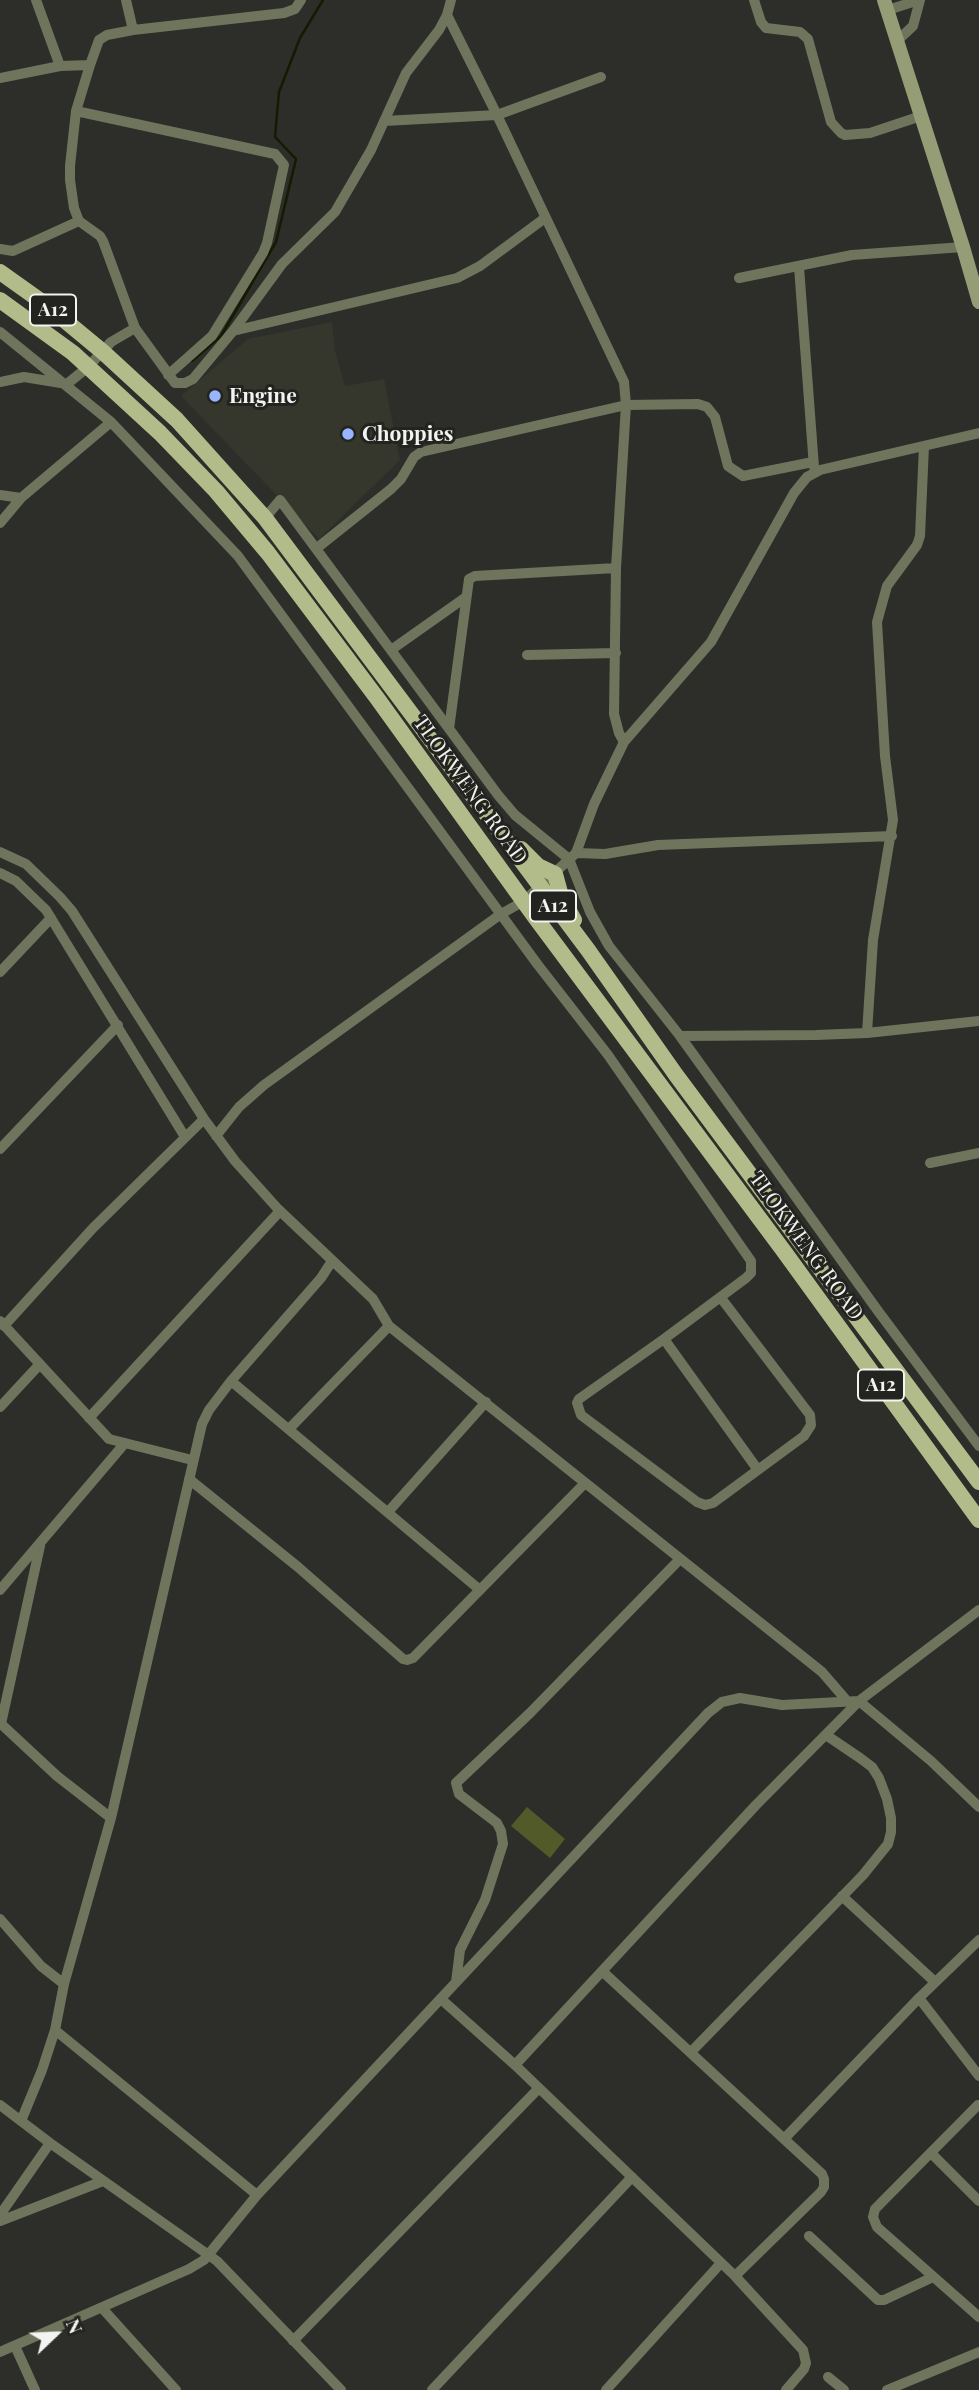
<!DOCTYPE html>
<style>
body{margin:0}
#map{position:relative;width:979px;height:2390px;overflow:hidden;background:#2d2e29;font-family:"Playfair Display",serif}
canvas{display:block}
.north{position:absolute;left:21px;top:2299px;width:70px;height:70px;-webkit-text-stroke:5px #23241f;paint-order:stroke;rotate:67deg;font-size:19px;font-weight:700;line-height:28px;text-align:center;color:#f3f4f1}
.north::after{content:'';display:block;margin:auto;width:24px;height:32px;background:#f3f4f1;clip-path:polygon(50% 0,100% 100%,50% 72%,0 100%)}
</style>
<div id="map">
<canvas width="979" height="2390"></canvas>
<div class="north">N</div>
</div>
<script>
const g = document.querySelector('canvas').getContext('2d');
g.lineJoin = 'round';
function fill(path, color) {
  g.fillStyle = color;
  g.fill(path, 'evenodd');
}
function poly(rows) {
  const path = new Path2D();
  for (const r of rows) {
    path.moveTo(r[0], r[1]);
    for (let i = 2; i < r.length; i += 2) path.lineTo(r[i], r[i + 1]);
  }
  return path;
}
function trace(path, color, width, dash) {
  g.strokeStyle = color;
  g.lineWidth = width;
  g.lineCap = dash ? 'butt' : 'round';
  g.setLineDash(dash || []);
  g.stroke(path);
}
function write(font, color, halo, rows, align = 'center') {
  g.font = font + ' "Playfair Display",serif';
  g.lineWidth = 6;
  g.setLineDash([]);
  g.textBaseline = 'middle';
  g.strokeStyle = halo;
  g.fillStyle = color;
  for (const [text, x, y, turn = 0] of rows) {
    g.save();
    g.translate(x, y);
    g.rotate((+turn || 0) * Math.PI / 180);
    g.textAlign = isNaN(turn) ? turn : align;
    if (halo) g.strokeText(text, 0, 0);
    g.fillText(text, 0, 0);
    g.restore();
  }
}
fill(poly([
 [332,322,335,351,345,386,384,379,400,460,319,539,181,396,248,339]
]), '#35372c');
fill(poly([
 [527,1807,565,1839,550,1858,511,1826]
]), '#525a29');
trace(poly([
 [192,361,221,336,276,242,296,159,275,137,279,92,300,38,323,0]
]), '#151a00', 2.5);
trace(poly([
 [36,0,60,66],
 [126,0,133,30],
 [301,0,295,9,284,13,133,30,107,35,99,40,90,65,76,111,70,166,70,180,74,208,79,221,100,236,103,241,135,328,175,383,185,383,193,379,233,331,282,264,335,212,371,150,406,73,439,30,447,15,451,0],
 [754,0,761,22,766,28,800,32,808,39,831,122,841,133,845,135,870,133,921,116],
 [888,10,919,0],
 [447,15,497,115,624,382,626,405,616,568,614,714,619,733,624,742],
 [898,40,913,26,920,0],
 [0,78,60,66,90,65],
 [76,111,275,154,284,165,267,243,263,253,212,336,168,375],
 [384,121,497,115,601,77],
 [0,249,13,251,79,221],
 [799,267,814,467],
 [739,278,852,255,963,247],
 [233,331,457,278,480,266,545,218],
 [0,332,111,422,238,556,538,965,608,1055,751,1261,751,1273,746,1278,664,1339,579,1399,577,1403,581,1415,697,1502,705,1505,713,1503,804,1436,811,1425,810,1415,721,1298],
 [0,382,24,377,67,384,88,367,111,342,135,328],
 [0,495,21,498],
 [265,518,280,500,498,795,515,815,569,859,590,912,609,946,680,1036,878,1311,979,1446],
 [0,523,21,498,111,422],
 [317,548,391,489,401,479,414,457,421,452,626,405,698,404,707,407,715,417,728,466,743,476,813,462],
 [391,650,466,597],
 [527,655,616,653],
 [449,729,469,579,475,576,616,568],
 [0,852,26,864,60,897,72,911,204,1119,235,1161,278,1209,373,1299,389,1326,822,1672,847,1701],
 [576,853,605,854,658,845,892,836],
 [0,873,16,881,46,910,185,1137],
 [0,972,51,918],
 [867,1033,873,940,893,820,885,756,877,622,887,586,917,545,920,536,924,446],
 [680,1036,816,1035,867,1033,979,1021],
 [216,1136,239,1107,264,1085,501,914,524,901,576,853,594,804,624,742,711,642,794,493,807,477,820,470,979,433],
 [0,1149,118,1025],
 [930,1163,979,1153],
 [0,1321,109,1439,192,1460],
 [4,1326,93,1228,204,1119],
 [664,1339,758,1470],
 [231,1381,480,1590],
 [0,1407,40,1364],
 [89,1418,280,1211],
 [289,1429,389,1326],
 [189,1479,298,1567,403,1659,407,1660,413,1658,585,1483],
 [388,1512,486,1402],
 [0,1590,125,1443],
 [0,1723,57,1776,111,1818],
 [1,1724,40,1546],
 [842,1896,935,1982],
 [0,1919,41,1966,64,1984],
 [602,1971,822,2174,824,2179,824,2187,821,2192,735,2276],
 [456,1982,460,1950,485,1900,503,1844,501,1831,497,1823,459,1794,456,1783,530,1713,680,1559],
 [919,1998,979,2076],
 [441,1999,515,2065,735,2276,803,2350,806,2363,804,2369,786,2390],
 [55,2030,257,2195],
 [691,2052,863,1875,888,1844,891,1832,891,1818,887,1799,879,1778,872,1767,860,1758,826,1735],
 [515,2065,756,1805,859,1701,979,1610],
 [0,2105,50,2143,217,2261,341,2390],
 [978,2105,875,2209,873,2217,877,2227,979,2317],
 [21,2121,42,2070,55,2030,64,1984,111,1818,202,1424,209,1410,231,1381,321,1278,332,1261],
 [784,2139,919,1998,979,1940],
 [931,2153,979,2201],
 [0,2215,50,2143],
 [0,2221,103,2181],
 [809,2236,878,2300,884,2300,933,2277],
 [102,2308,176,2390],
 [293,2341,539,2088],
 [15,2346,35,2390],
 [0,2352,189,2269,204,2260,257,2195,708,1713,722,1702,740,1698,782,1705,859,1701,931,1761,979,1807],
 [828,2377,844,2390],
 [432,2390,632,2177],
 [606,2390,721,2263],
 [887,2390,979,2352]
]), '#6f755d', 10);
trace(poly([
 [884,0,963,247,979,302]
]), '#959d76', 14);
trace(poly([
 [0,272,45,304,103,352,177,420,265,518,588,950,676,1075,979,1482],
 [0,300,73,353,160,433,216,491,268,553,377,698,535,917,783,1250,979,1520],
 [521,849,538,866,555,874,561,896,574,920]
]), '#b2bc8a', 16);
for (const [x, y, r, color] of [
 [215,396,7,"#99b5fd"],
 [348,434,7,"#99b5fd"]
]) {
  const dot = new Path2D();
  dot.arc(x, y, r, 0, 2 * Math.PI);
  g.fillStyle = color;
  g.fill(dot);
  trace(dot, '#23241f', 2.5);
}
for (const [x, y, w] of [
 [53,310,46],
 [553,906,46],
 [881,1385,46]
]) {
  const box = new Path2D();
  box.roundRect(x - w / 2, y - 15.5, w, 31, 5);
  g.fillStyle = '#23241f';
  g.fill(box);
  trace(box, '#f3f4f1', 2);
}
write('bold 19px', '#f3f4f1', null, [
 ["A12",53,310],
 ["A12",553,906],
 ["A12",881,1385]
]);
write('bold 21px', '#f3f4f1', '#23241f', [
 ["Engine",229,396],
 ["Choppies",362,434]
], 'left');
write('21px', '#f3f4f1', '#23241f', [
 ["TLOKWENG ROAD",470,790,54],
 ["TLOKWENG ROAD",806,1246,54]
]);
</script>
